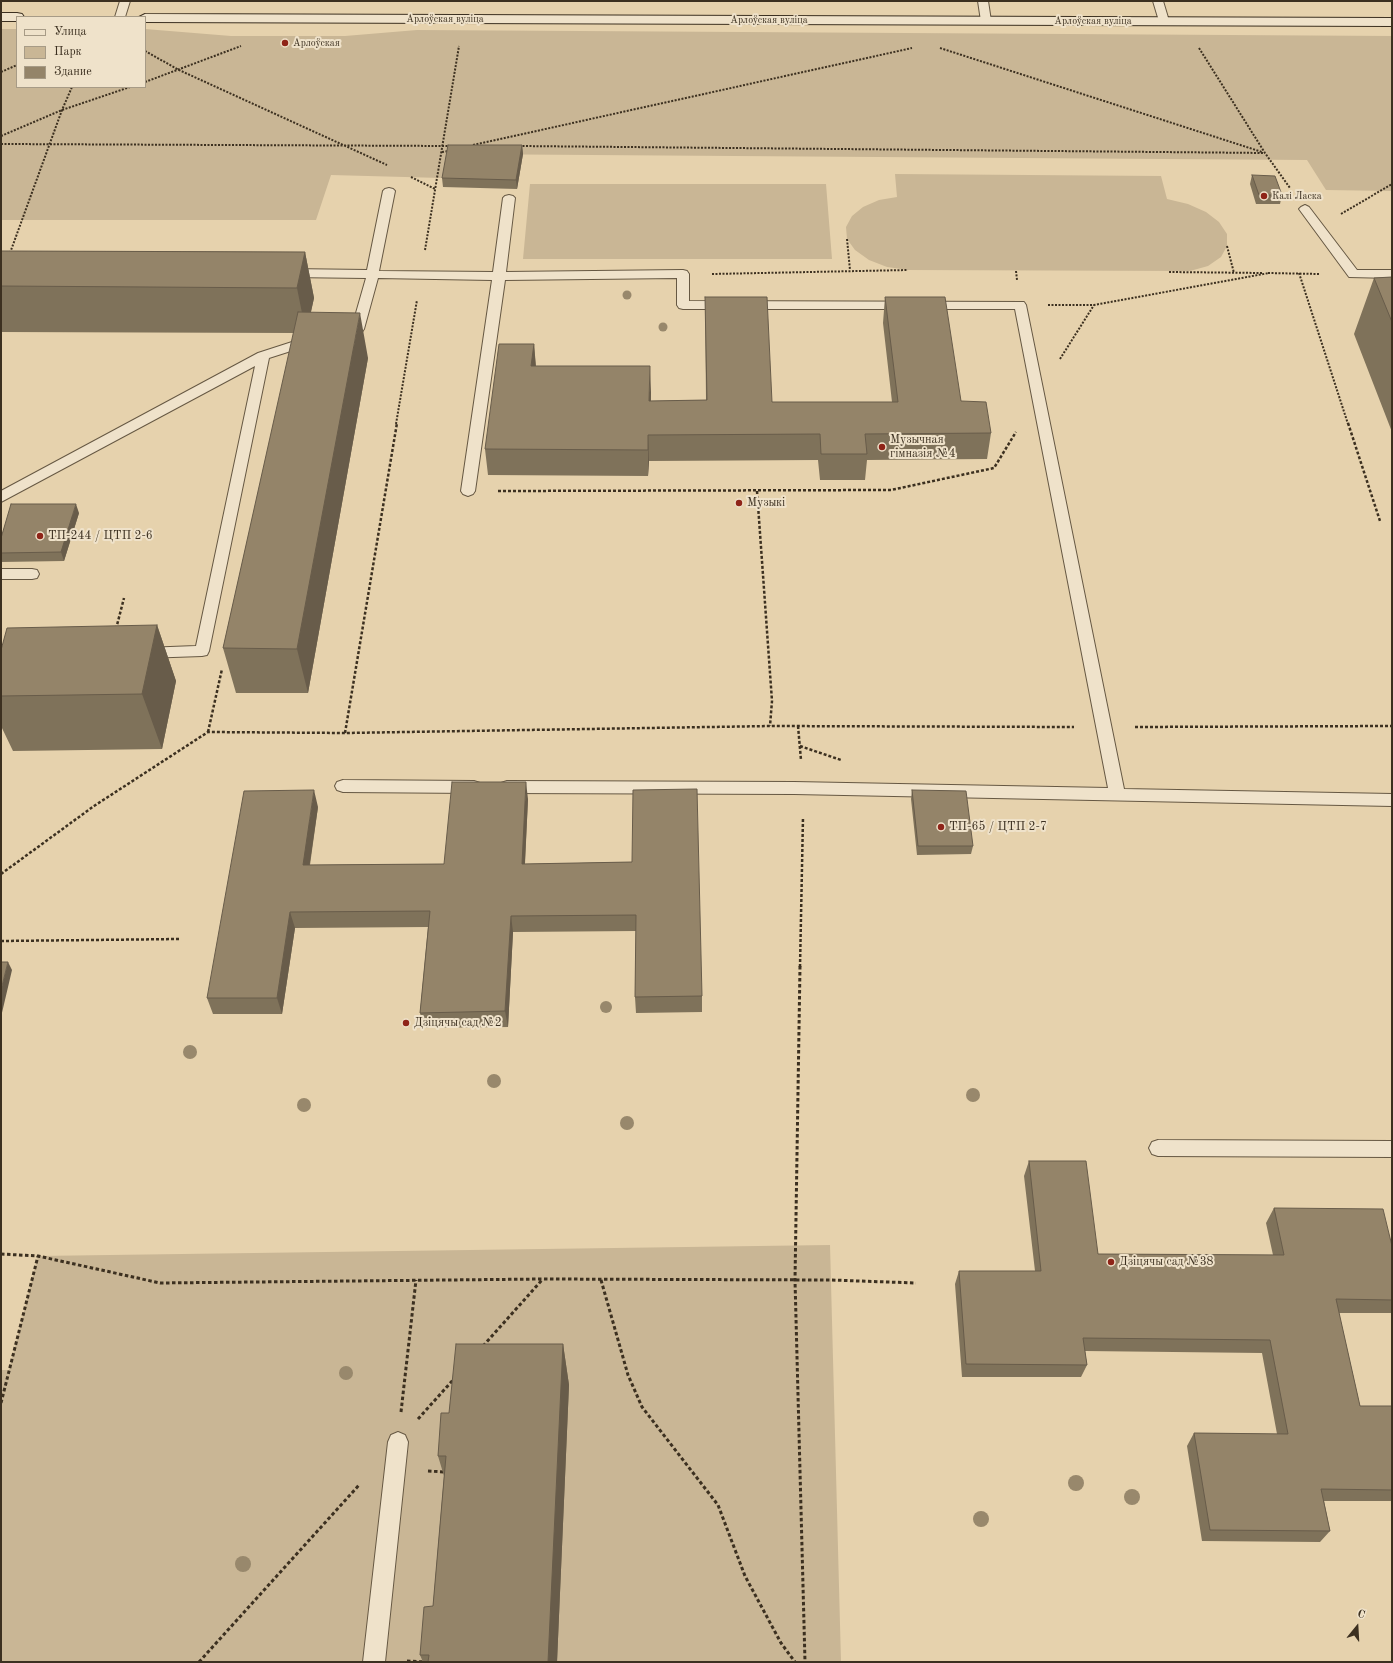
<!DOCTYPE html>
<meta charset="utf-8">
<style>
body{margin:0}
#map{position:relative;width:1393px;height:1663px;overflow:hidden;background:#e6d2ad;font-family:"Old Standard TT",serif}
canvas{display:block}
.frame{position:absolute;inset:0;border:2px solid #3c3020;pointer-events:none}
.legend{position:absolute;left:16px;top:16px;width:130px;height:72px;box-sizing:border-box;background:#efe2ca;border:1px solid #a79b86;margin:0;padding:5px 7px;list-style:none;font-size:12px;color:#3c3020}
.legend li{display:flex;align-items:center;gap:8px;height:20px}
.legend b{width:20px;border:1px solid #a79b86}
.north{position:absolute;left:1337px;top:1607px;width:40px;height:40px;-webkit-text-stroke:3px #efe2ca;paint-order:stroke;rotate:18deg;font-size:11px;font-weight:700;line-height:16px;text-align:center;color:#3c3020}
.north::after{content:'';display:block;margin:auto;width:14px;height:18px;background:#3c3020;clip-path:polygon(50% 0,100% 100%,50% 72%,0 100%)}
</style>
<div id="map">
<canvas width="1393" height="1663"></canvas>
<div class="frame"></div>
<ul class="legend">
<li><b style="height:5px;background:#efe2ca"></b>Улица</li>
<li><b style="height:11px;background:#c9b695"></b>Парк</li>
<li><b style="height:11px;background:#948469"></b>Здание</li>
</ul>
<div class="north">С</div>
</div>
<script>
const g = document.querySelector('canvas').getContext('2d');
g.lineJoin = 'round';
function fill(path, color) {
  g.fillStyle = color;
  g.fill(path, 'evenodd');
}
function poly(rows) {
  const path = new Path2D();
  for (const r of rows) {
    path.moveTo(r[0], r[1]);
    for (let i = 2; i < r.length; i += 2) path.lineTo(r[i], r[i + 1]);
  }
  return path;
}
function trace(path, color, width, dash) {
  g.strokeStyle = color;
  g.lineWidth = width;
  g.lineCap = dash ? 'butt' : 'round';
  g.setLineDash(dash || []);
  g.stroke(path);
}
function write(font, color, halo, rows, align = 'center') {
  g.font = font + ' "Old Standard TT",serif';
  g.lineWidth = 4;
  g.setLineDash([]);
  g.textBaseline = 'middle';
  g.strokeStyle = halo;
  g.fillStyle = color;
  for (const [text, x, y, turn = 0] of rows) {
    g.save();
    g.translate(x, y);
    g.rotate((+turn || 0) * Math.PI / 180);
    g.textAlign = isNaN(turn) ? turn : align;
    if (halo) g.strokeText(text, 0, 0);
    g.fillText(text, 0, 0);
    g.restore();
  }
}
fill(poly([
 [1,29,17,29,17,87,145,87,145,29,231,36,345,36,417,30,1392,36,1392,191,1326,190,1307,160,449,154,442,178,331,175,316,220,1,220],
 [895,174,1161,176,1167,199,1188,204,1206,212,1219,222,1227,234,1227,246,1221,257,1208,266,1190,271,908,270,887,267,869,260,855,250,847,239,846,227,852,216,863,207,879,200,897,197],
 [530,184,826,184,832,259,523,259],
 [830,1245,841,1662,1,1662,1,1370,9,1370,38,1256]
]), '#c9b695');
const lane = poly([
 [120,1,130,1,125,17,115,17,120,1],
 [978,1,988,1,991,21,990,23,986,24,981,21,978,1],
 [1153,1,1163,1,1169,21,1168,23,1160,23,1159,21,1153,1],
 [389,188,393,189,395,191,379,271,493,272,503,198,505,196,509,195,513,196,515,198,506,272,683,270,687,271,689,274,689,301,1024,302,1026,305,1124,789,1392,794,1392,806,794,794,507,793,501,791,499,787,501,783,507,781,794,782,1108,788,1015,309,683,309,679,308,677,305,677,278,505,280,475,491,473,494,468,496,463,494,461,491,492,280,378,278,364,329,362,332,350,337,346,336,344,333,352,327,366,278,289,277,285,276,283,273,285,270,289,269,367,270,383,191,385,189,389,188],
 [1305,205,1309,207,1357,270,1392,270,1392,278,1349,277,1299,209,1301,207,1305,205],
 [312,340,316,341,318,344,316,347,294,350,269,358,209,651,207,655,202,656,144,658,139,657,137,653,139,649,144,648,196,646,255,366,1,502,1,491,258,353,292,342,312,340],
 [1,569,32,569,37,570,39,574,37,578,32,579,1,579,1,569],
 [343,780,474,781,480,783,482,787,480,791,474,793,343,792,337,790,335,786,337,782,343,780],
 [1158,1140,1392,1141,1392,1157,1158,1156,1152,1154,1149,1148,1152,1142,1158,1140],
 [398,1432,405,1435,408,1442,385,1662,363,1662,388,1442,391,1435,398,1432]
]);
const secondary = poly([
 [1,13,17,13,22,14,24,17,17,17,17,21,1,21,1,13],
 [145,14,1392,18,1392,26,145,22,145,17,139,17,145,14]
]);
trace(lane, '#665843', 2);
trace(secondary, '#3c3020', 2);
trace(poly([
 [940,48,1262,152],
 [1199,48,1265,153,1290,188],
 [145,51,179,70,387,165],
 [1,72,17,65],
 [145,82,241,46],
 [1,136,62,110,130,87],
 [1,144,450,146],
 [473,145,912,48],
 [519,146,1265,153],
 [442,152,449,151],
 [411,177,435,189],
 [1341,214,1392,184],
 [847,239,850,270],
 [1227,246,1234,273],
 [425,250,459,46],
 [10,253,62,110,72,87],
 [1016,271,1017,280],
 [1169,272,1263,273],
 [1268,273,1319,274],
 [1299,273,1348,424],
 [712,274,908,270],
 [1048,305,1094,305,1269,273],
 [1060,359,1094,305],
 [396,424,417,300]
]), '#3c3020', 2, [2, 1.5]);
trace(poly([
 [1348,423,1380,521],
 [498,491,891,490,994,468,1016,432],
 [757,491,772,701,770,726],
 [116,629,124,598],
 [798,726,801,760],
 [1135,727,1392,726],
 [208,732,222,669],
 [345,733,397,423],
 [800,746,841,760],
 [1,874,94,806,208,732,345,733,770,726,1074,727],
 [1,941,180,939],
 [800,967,803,817]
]), '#3c3020', 2.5, [3, 2]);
trace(poly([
 [800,966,795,1280,805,1662],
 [1,1254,38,1256,160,1283,543,1279,831,1280,916,1283],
 [601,1280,628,1375,642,1407,718,1505,745,1576,781,1643,795,1662],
 [483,1346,542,1280],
 [1,1403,38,1256],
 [401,1412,416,1280],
 [418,1419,453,1380],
 [428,1471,444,1472],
 [407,1661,426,1662],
 [199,1662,360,1484]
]), '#3c3020', 3, [3.5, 2.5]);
fill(lane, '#efe2ca');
fill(secondary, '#efe2ca');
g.fillStyle = '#98886c';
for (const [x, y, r] of [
 [627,295,4.5],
 [663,327,4.5],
 [606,1007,6],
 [190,1052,7],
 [494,1081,7],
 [973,1095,7],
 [304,1105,7],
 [627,1123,7],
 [346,1373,7],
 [1076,1483,8],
 [1132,1497,8],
 [981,1519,8],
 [243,1564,8]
]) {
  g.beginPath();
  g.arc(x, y, r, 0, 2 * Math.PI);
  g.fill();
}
fill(poly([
 [522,145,523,154,517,189,443,187,442,178],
 [1252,175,1282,195,1280,204,1256,204,1250,184],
 [1,251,305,252,314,298,311,312,368,358,308,693,236,693,223,648,294,333,1,332],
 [1392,277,1392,432,1354,334,1374,278],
 [705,297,772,402,892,402,883,323,885,297,961,401,991,433,987,459,867,460,865,480,820,480,818,460,649,461,648,476,488,475,485,449,534,344,536,366,651,392,651,401,706,400],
 [79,513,64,561,1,562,1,538],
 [157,625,176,681,162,749,13,751,1,726,1,650],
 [912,790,973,846,971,854,917,855,911,799],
 [528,799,525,864,632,862,702,996,702,1012,636,1013,635,997,636,931,513,932,508,1027,424,1028,420,1013,428,927,295,928,282,1014,213,1014,207,998,318,807,310,865,444,864],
 [1029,1161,1098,1254,1273,1255,1266,1223,1274,1208,1392,1246,1392,1313,1339,1313,1360,1406,1392,1406,1392,1501,1324,1501,1330,1531,1320,1542,1202,1541,1187,1446,1194,1433,1277,1434,1262,1353,1085,1351,1087,1365,1081,1377,962,1377,955,1284,959,1271,1035,1271,1024,1176],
 [563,1344,569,1385,557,1662,423,1662,420,1655,433,1606,444,1476,438,1456,449,1413]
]), '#7f725a');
fill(poly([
 [522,145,523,154,517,189,516,180],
 [305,252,314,298,306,333,297,288],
 [360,313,368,358,308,693,297,649],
 [534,344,536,371,531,366],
 [650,366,651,392,650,427,649,401],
 [648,435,649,461,648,476],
 [76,504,79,513,64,561,61,552],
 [157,625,176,681,162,749,142,694],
 [526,782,528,799,524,880,522,864],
 [314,790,318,807,307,882,303,865],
 [290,912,295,928,282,1014,277,998],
 [511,916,513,932,508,1027,505,1011],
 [8,962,12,970,1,1017,1,990],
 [563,1344,569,1385,557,1662,548,1662]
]), '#685c4a');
const building = poly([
 [448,145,522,145,516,180,442,178,448,145],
 [1252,175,1275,176,1282,195,1259,195,1252,175],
 [1,251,305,252,297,288,1,286,1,251],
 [1392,277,1392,322,1374,278,1392,277],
 [705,297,767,297,772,402,898,402,885,297,945,297,961,401,986,402,991,433,865,434,867,454,821,454,820,434,648,435,648,450,485,449,499,344,534,344,531,366,650,366,649,401,707,400,705,297],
 [298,312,360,313,297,649,223,648,298,312],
 [11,504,76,504,61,552,1,553,1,538,11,504],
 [157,625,142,694,1,696,1,650,7,628,157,625],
 [452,782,526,782,522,864,632,862,633,790,697,789,702,996,635,997,636,915,511,916,505,1011,420,1013,430,911,290,912,277,998,207,998,244,791,314,790,303,865,444,864,452,782],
 [912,790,966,791,973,846,918,846,912,790],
 [1,962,8,962,1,990,1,962],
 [1029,1161,1086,1161,1098,1254,1284,1255,1274,1208,1383,1209,1392,1246,1392,1300,1336,1299,1360,1406,1392,1406,1392,1490,1321,1489,1330,1531,1210,1530,1194,1433,1288,1434,1270,1340,1083,1338,1087,1365,966,1364,959,1271,1041,1271,1029,1161],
 [456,1344,563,1344,548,1662,428,1662,429,1655,420,1655,424,1607,433,1606,446,1456,438,1456,441,1413,449,1413,456,1344]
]);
fill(building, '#948469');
trace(building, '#685c4a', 1);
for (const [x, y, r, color] of [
 [285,43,4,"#8f2418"],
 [1264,196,4,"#8f2418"],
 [882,447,4,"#8f2418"],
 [739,503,4,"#8f2418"],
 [40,536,4,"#8f2418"],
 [941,827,4,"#8f2418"],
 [406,1023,4,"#8f2418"],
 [1111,1262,4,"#8f2418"]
]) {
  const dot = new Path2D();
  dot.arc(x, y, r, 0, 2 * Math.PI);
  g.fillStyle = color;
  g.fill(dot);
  trace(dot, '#efe2ca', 1.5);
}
write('10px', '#3c3020', '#efe2ca', [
 ["Арлоўская вуліца",445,19],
 ["Арлоўская вуліца",769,20],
 ["Арлоўская вуліца",1093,21]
]);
write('10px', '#3c3020', '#efe2ca', [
 ["Арлоўская",293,43],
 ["Калі Ласка",1272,196]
], 'left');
write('12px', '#3c3020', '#efe2ca', [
 ["Музычная",890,440],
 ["гімназія №4",890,454],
 ["Музыкі",747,503],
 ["ТП-244 / ЦТП 2-6",48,536],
 ["ТП-65 / ЦТП 2-7",949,827],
 ["Дзіцячы сад №2",414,1023],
 ["Дзіцячы сад №38",1119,1262]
], 'left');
</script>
